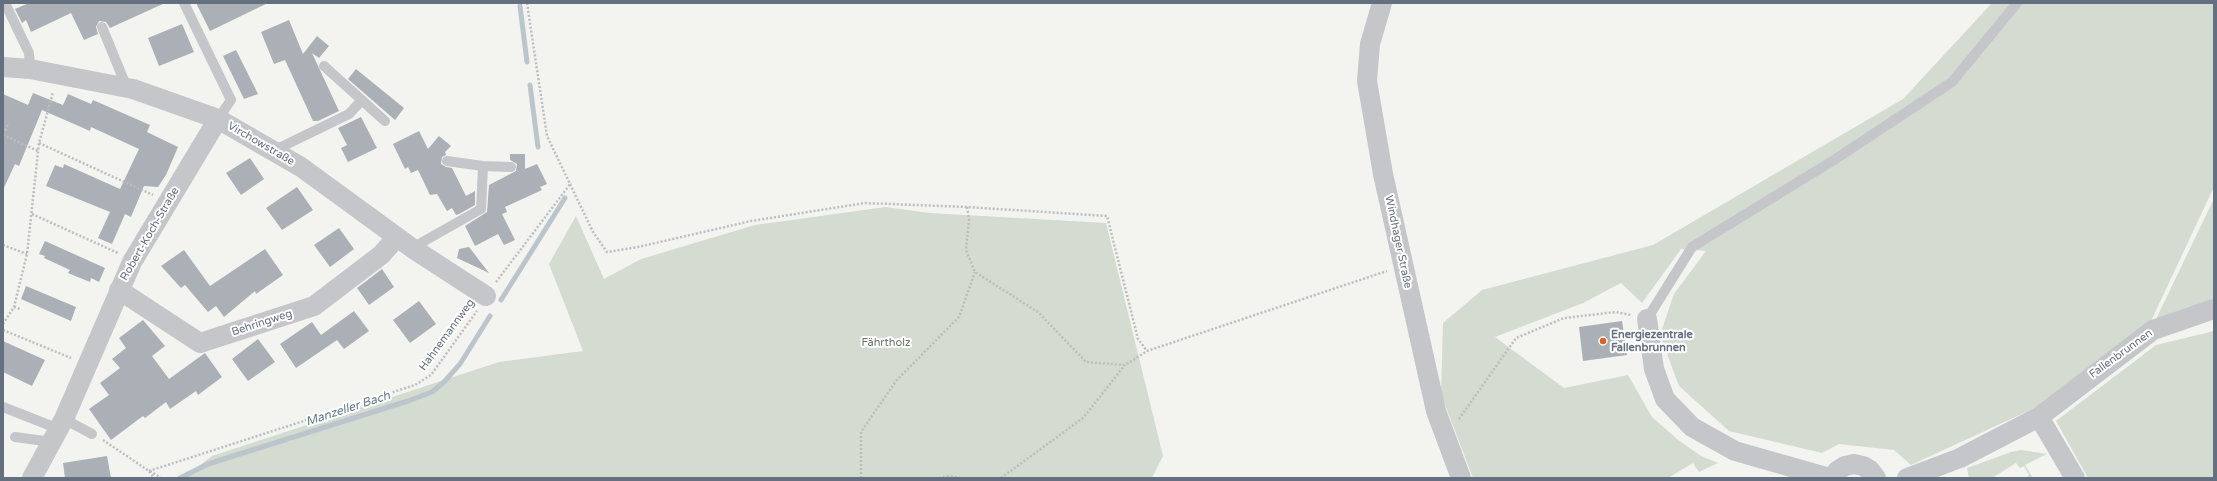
<!DOCTYPE html>
<meta charset="utf-8">
<style>
body{margin:0}
#map{position:relative;width:2217px;height:481px;overflow:hidden;background:#f3f4f0;font-family:"Varela Round",sans-serif}
canvas{display:block}
.frame{position:absolute;inset:0;border:4px solid #647080;pointer-events:none}
</style>
<div id="map">
<canvas width="2217" height="481"></canvas>
<div class="frame"></div>
</div>
<script>
const g = document.querySelector('canvas').getContext('2d');
g.lineJoin = 'round';
function fill(path, color) {
  g.fillStyle = color;
  g.fill(path, 'evenodd');
}
function poly(rows) {
  const path = new Path2D();
  for (const r of rows) {
    path.moveTo(r[0], r[1]);
    for (let i = 2; i < r.length; i += 2) path.lineTo(r[i], r[i + 1]);
  }
  return path;
}
function trace(path, color, width, dash) {
  g.strokeStyle = color;
  g.lineWidth = width;
  g.lineCap = dash ? 'butt' : 'round';
  g.setLineDash(dash || []);
  g.stroke(path);
}
function write(font, color, halo, rows, align = 'center') {
  g.font = font + ' "Varela Round",sans-serif';
  g.lineWidth = 4;
  g.setLineDash([]);
  g.textBaseline = 'middle';
  g.strokeStyle = halo;
  g.fillStyle = color;
  for (const [text, x, y, turn = 0] of rows) {
    g.save();
    g.translate(x, y);
    g.rotate((+turn || 0) * Math.PI / 180);
    g.textAlign = isNaN(turn) ? turn : align;
    if (halo) g.strokeText(text, 0, 0);
    g.fillText(text, 0, 0);
    g.restore();
  }
}
fill(poly([
 [1992,3,2214,3,2214,187,2151,321,2037,407,1911,465,1894,450,1839,444,1822,453,1729,431,1679,386,1660,335,1674,294,1706,251,1681,249,1642,303,1621,283,1583,303,1495,337,1564,388,1628,375,1652,417,1677,439,1701,456,1718,463,1699,472,1693,463,1668,478,1473,478,1441,394,1443,323,1482,290,1653,245,1903,99],
 [2214,199,2214,299,2156,319,2195,238],
 [886,207,929,213,1106,223,1163,456,1152,478,183,478,212,456,499,362,583,351,549,264,576,216,604,279,641,259,755,225],
 [2214,331,2214,478,2088,478,2056,421,2156,345],
 [2021,450,2047,454,2025,465,2033,478,2029,478,2027,476,2029,475,2024,466,2020,468,2016,463,1992,478,1969,478,1967,468,2011,452]
]), '#d4dbd1');
trace(poly([
 [520,6,527,62],
 [530,85,538,147],
 [501,300,565,198],
 [180,478,208,464,408,401,432,392,444,382,460,364,490,316]
]), '#bcc5cb', 5);
fill(poly([
 [29,3,165,3,110,28,106,22,99,21,96,27,98,34,84,40,71,13,31,32,26,20,22,23,15,9],
 [196,3,268,3,210,31],
 [289,20,303,54,317,36,329,46,319,58,312,53,339,111,318,121,313,121,285,60,274,64,261,32],
 [182,24,194,52,159,66,148,38],
 [236,50,258,94,244,99,223,56],
 [356,69,404,108,395,120,348,79],
 [33,93,63,105,68,94,91,104,93,100,150,125,147,132,178,147,166,175,158,187,144,186,131,217,125,214,112,244,98,238,110,212,46,186,55,165,63,168,64,164,120,189,139,149,91,127,90,131,42,110,19,166,15,164,3,190,3,94,28,105],
 [361,117,377,148,348,162,341,148,347,145,338,128],
 [419,131,428,149,439,136,451,146,445,152,446,155,442,157,441,164,446,167,452,168,466,196,475,191,475,205,459,214,456,215,452,208,447,211,437,194,430,195,418,170,411,173,408,167,405,169,393,144],
 [510,154,525,154,525,169,537,164,547,184,540,187,542,190,505,207,507,212,502,214,515,240,504,245,498,234,475,246,465,226,487,212,489,185,516,171,517,164,510,160],
 [250,158,264,179,241,195,226,173],
 [297,187,313,210,282,230,266,208],
 [339,228,354,249,330,267,314,245],
 [45,241,105,268,99,282,91,278,90,282,68,273,70,270,44,258,45,256,39,254],
 [469,247,489,273,457,258,459,249],
 [265,249,283,275,256,294,255,291,224,317,216,306,208,312,185,285,181,288,161,266,184,250,210,286],
 [382,269,394,287,369,305,357,288],
 [26,286,76,307,71,321,21,299],
 [419,301,436,324,410,343,393,320],
 [354,311,369,331,344,349,337,340,296,368,280,344,312,322,321,335],
 [143,320,165,346,152,356,169,379,205,353,222,377,198,395,196,391,170,409,166,402,145,418,143,416,111,440,89,409,109,395,100,383,120,368,112,359,126,348,119,338],
 [1622,321,1627,355,1583,361,1579,327],
 [258,339,275,362,248,381,232,359],
 [3,341,45,360,32,386,3,372],
 [107,456,111,478,65,478,63,463]
]), '#aab0b5');
trace(poly([
 [527,3,547,136,593,232,607,252,638,247,751,221,865,203,967,207,1107,216,1138,339,1147,351],
 [3,134,9,123],
 [3,135,38,151],
 [39,143,153,195],
 [967,207,969,219,966,250,975,272,1038,312,1086,362,1125,365,1147,351,1387,271],
 [32,214,118,253],
 [3,245,27,254],
 [496,282,571,183],
 [14,307,20,309],
 [3,324,14,307,27,254,39,143,53,92],
 [3,330,71,358],
 [1459,419,1516,338,1564,318,1616,312,1631,315],
 [103,440,149,471,154,478],
 [149,471,415,385,431,375,477,311],
 [150,471,161,478],
 [861,478,861,432,896,381,959,317,975,272],
 [939,478,949,476,960,478],
 [1001,478,1083,418,1125,365]
]), '#bbbdbf', 2.5, [2, 2]);
trace(poly([
 [5,3,29,53,30,69],
 [184,3,231,100,218,119],
 [102,27,127,88],
 [324,66,385,121],
 [273,151,349,114,362,100],
 [447,161,483,166,511,167],
 [412,248,481,209,483,166],
 [1647,319,1692,247,1834,160,1952,82,2017,3],
 [3,407,59,429],
 [64,419,92,434],
 [15,437,52,442]
]), '#c4c6ca', 10);
trace(poly([
 [1382,3,1370,44,1367,81,1383,174,1436,411,1461,478],
 [3,67,30,69,133,89,218,119,301,167,412,248,486,296],
 [119,290,200,343,314,306,381,255,397,237],
 [1647,319,1654,369,1665,399,1692,427,1735,451,1830,478],
 [2039,417,2075,478],
 [32,478,64,419,132,262,218,119],
 [1833,478,1837,471,1845,466,1854,464,1863,466,1870,470,1876,478],
 [1907,478,1960,458,2039,417,2153,330,2214,309]
]), '#c4c6ca', 20);
for (const [x, y, r, color] of [
 [1603,341,4,"#dd6326"]
]) {
  const dot = new Path2D();
  dot.arc(x, y, r, 0, 2 * Math.PI);
  g.fillStyle = color;
  g.fill(dot);
  trace(dot, '#fff', 1.5);
}
write('11px', '#647080', '#fff', [
 ["Virchowstraße",261,144,30],
 ["Robert-Koch-Straße",150,234,-60],
 ["Windhager Straße",1398,242,78],
 ["Behringweg",262,323,-18],
 ["Hahnemannweg",447,335,-54],
 ["Fallenbrunnen",2121,354,-36]
]);
write('bold 11px', '#647080', '#fff', [
 ["Energiezentrale",1611,335],
 ["Fallenbrunnen",1611,348]
], 'left');
write('11px', '#647762', '#fff', [
 ["Fährtholz",886,343]
]);
write('italic 12px', '#647985', '#fff', [
 ["Manzeller Bach",348,409,-18]
]);
</script>
